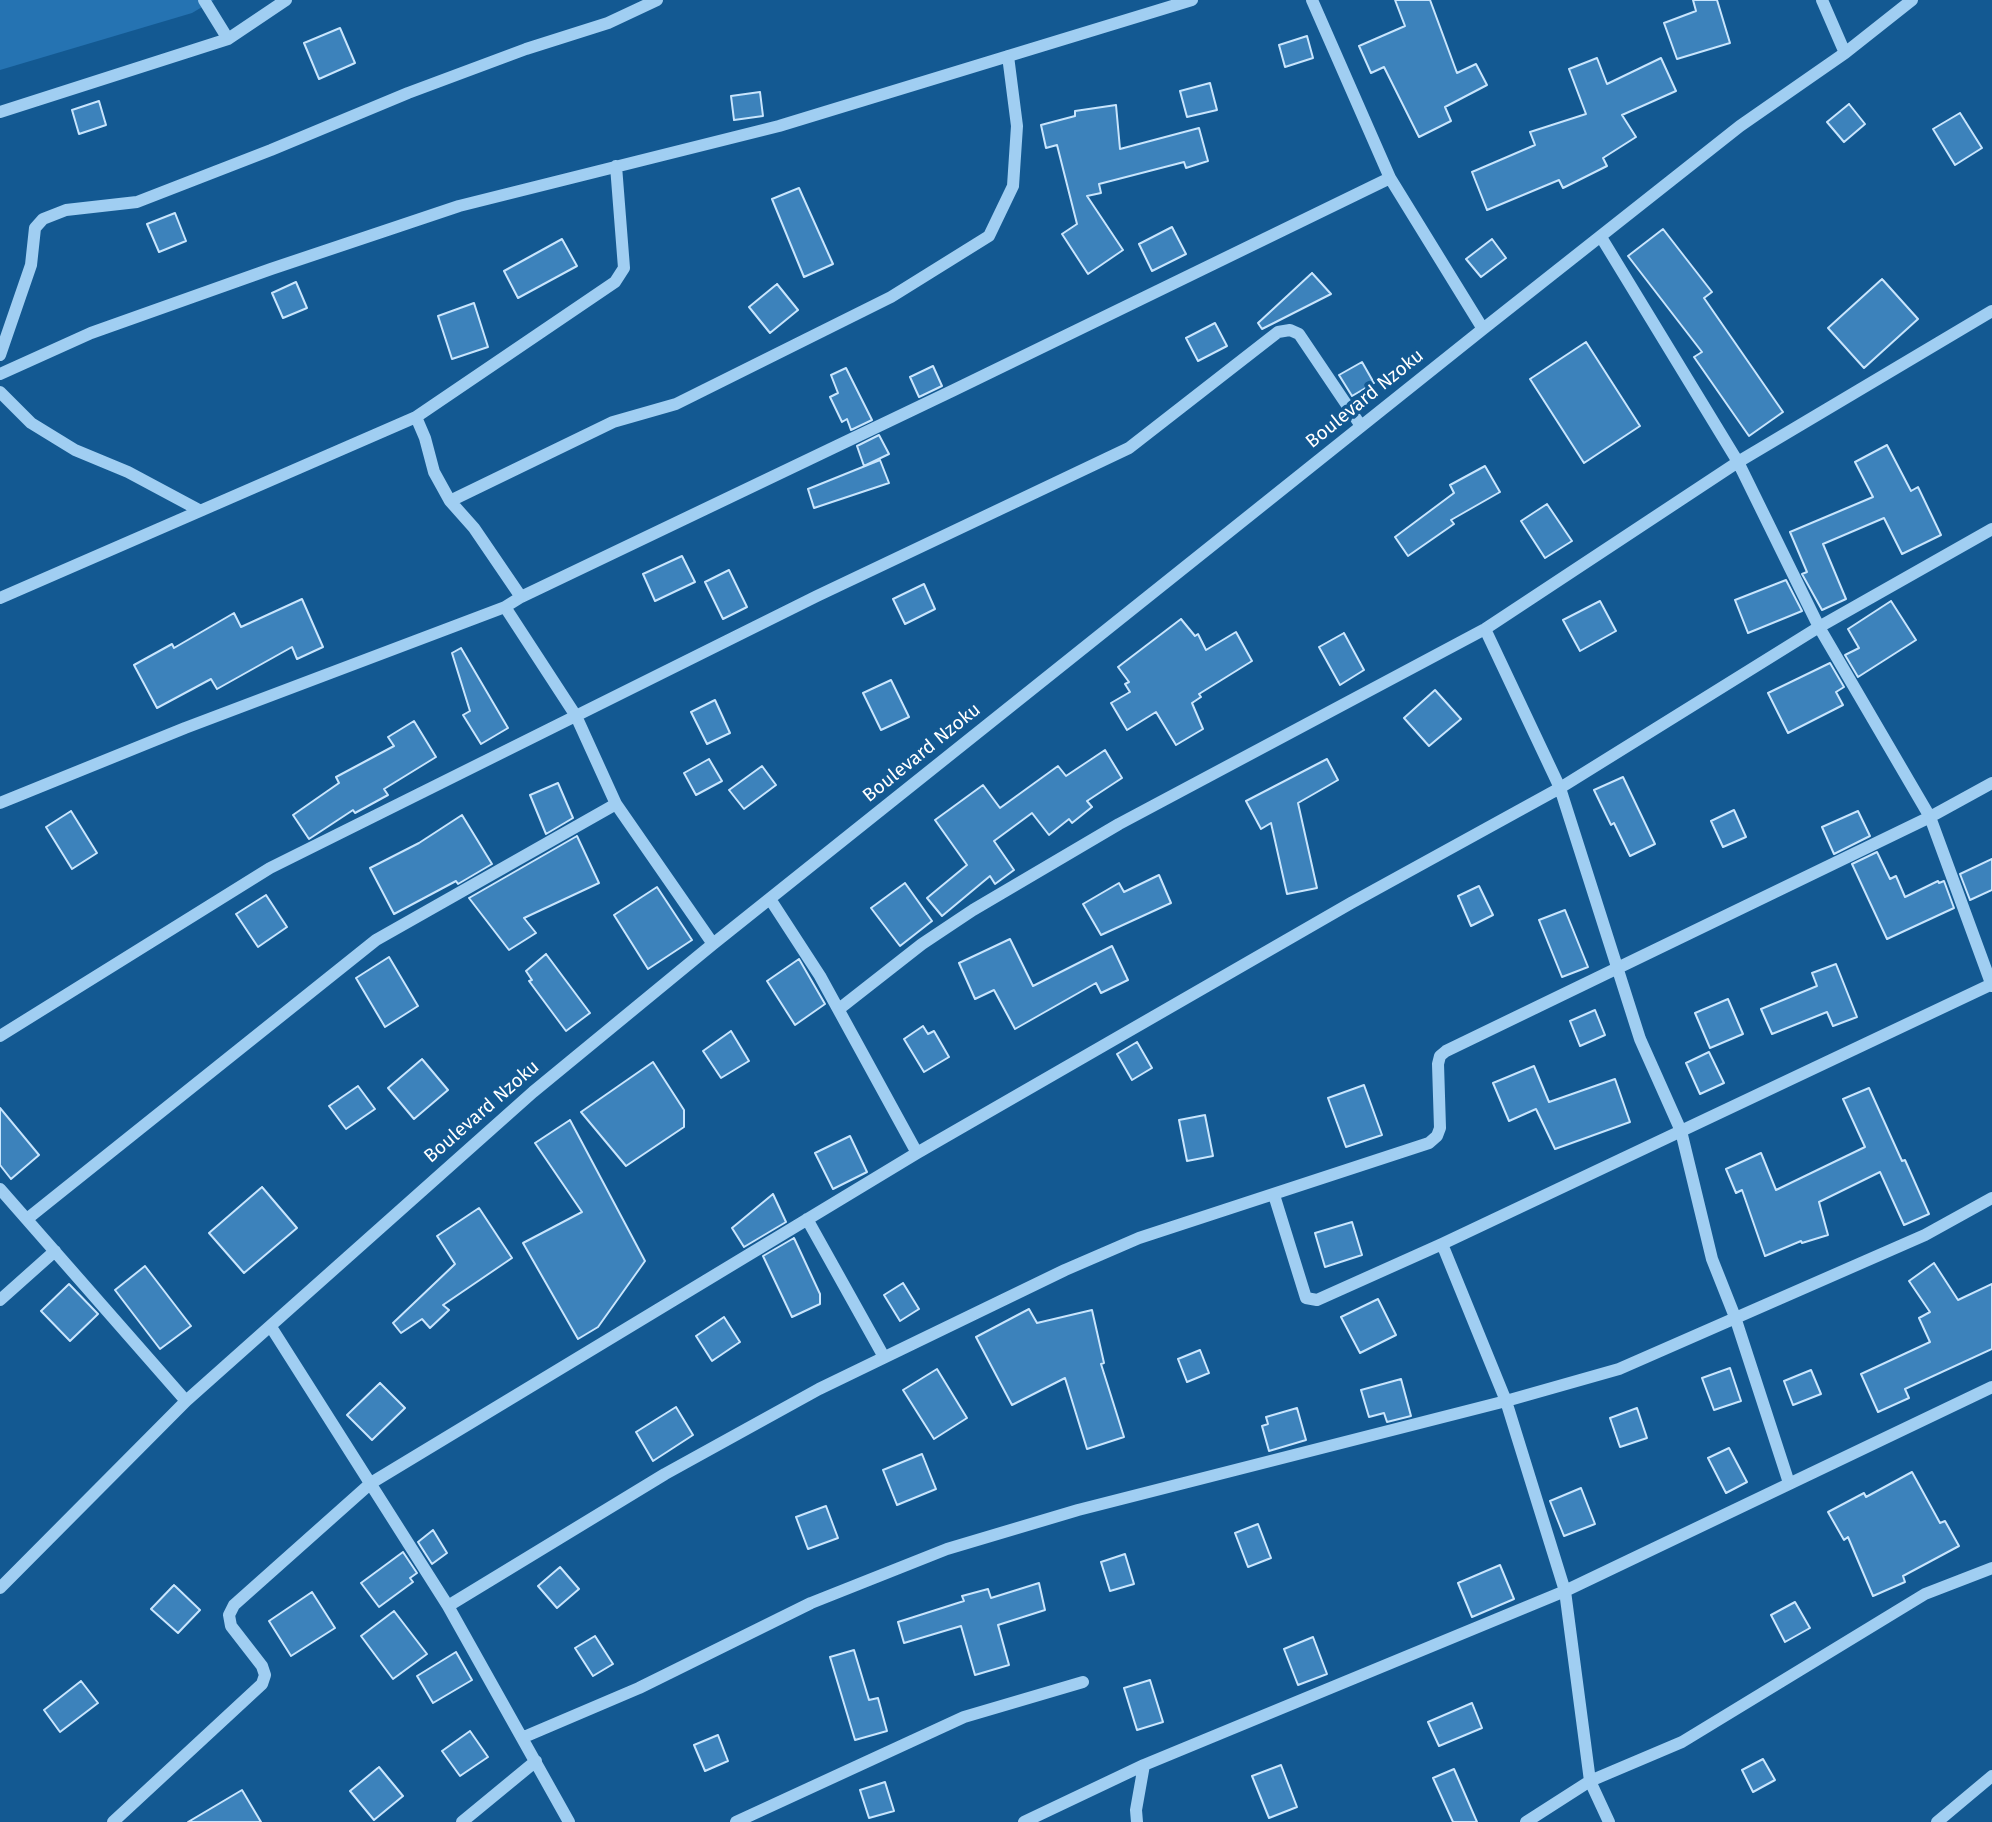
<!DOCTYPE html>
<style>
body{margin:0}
canvas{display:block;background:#135992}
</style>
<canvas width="1992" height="1822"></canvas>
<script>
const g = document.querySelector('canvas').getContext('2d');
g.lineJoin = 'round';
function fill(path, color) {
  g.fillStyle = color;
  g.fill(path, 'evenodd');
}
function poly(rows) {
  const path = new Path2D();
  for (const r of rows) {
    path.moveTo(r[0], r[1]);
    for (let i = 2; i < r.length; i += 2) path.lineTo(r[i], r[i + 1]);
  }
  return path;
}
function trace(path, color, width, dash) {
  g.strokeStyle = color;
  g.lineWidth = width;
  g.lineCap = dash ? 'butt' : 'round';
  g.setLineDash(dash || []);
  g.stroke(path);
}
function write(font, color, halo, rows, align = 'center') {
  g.font = font + ' "Fira Sans",sans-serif';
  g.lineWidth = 7;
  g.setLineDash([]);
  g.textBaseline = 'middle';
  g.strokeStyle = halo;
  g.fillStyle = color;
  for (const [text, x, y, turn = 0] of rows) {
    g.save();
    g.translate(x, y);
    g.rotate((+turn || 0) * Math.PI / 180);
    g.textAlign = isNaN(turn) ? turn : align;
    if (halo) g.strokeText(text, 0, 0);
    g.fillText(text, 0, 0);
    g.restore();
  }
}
fill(poly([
 [0,0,214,0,192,13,0,70]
]), '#2573b2');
const building = poly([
 [1395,0,1430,0,1457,73,1476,64,1487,85,1445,107,1451,121,1419,137,1384,67,1371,73,1359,46,1405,26,1395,0],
 [1693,0,1717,0,1730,43,1677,59,1664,23,1696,11,1693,0],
 [340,28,355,63,319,79,304,43,340,28],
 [1307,36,1313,58,1285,67,1279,45,1307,36],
 [1597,58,1607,84,1661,58,1676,91,1622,115,1636,137,1603,158,1607,166,1563,188,1559,180,1487,210,1472,172,1535,145,1530,132,1586,114,1569,69,1597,58],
 [1210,83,1217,110,1187,117,1180,91,1210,83],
 [760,92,763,116,734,120,731,96,760,92],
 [99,101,106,125,79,134,72,110,99,101],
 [1849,104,1865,124,1844,142,1827,122,1849,104],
 [1116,105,1120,149,1199,128,1208,161,1186,168,1184,162,1099,184,1101,193,1087,196,1123,250,1088,274,1062,234,1077,224,1057,145,1046,148,1041,125,1075,116,1075,111,1116,105],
 [1960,113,1982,148,1955,165,1933,129,1960,113],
 [799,188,833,264,804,277,772,199,799,188],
 [175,213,186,241,159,252,147,224,175,213],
 [1172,227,1186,254,1152,271,1139,244,1172,227],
 [1663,229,1712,292,1704,298,1783,412,1749,436,1694,357,1702,352,1628,256,1663,229],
 [562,239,577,266,518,298,504,271,562,239],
 [1492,239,1506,258,1481,277,1466,259,1492,239],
 [1312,273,1331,294,1262,329,1258,323,1312,273],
 [1882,279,1918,319,1864,368,1828,328,1882,279],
 [296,282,307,308,283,318,272,293,296,282],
 [777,284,798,310,770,333,749,307,777,284],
 [474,303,488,347,452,359,438,316,474,303],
 [1215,323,1227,346,1198,361,1186,338,1215,323],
 [1586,342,1640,426,1584,463,1530,379,1586,342],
 [1362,362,1374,383,1352,396,1339,375,1362,362],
 [933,366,942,386,919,397,910,377,933,366],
 [846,368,872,420,851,430,847,419,842,422,830,397,838,393,831,375,846,368],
 [879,435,889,454,864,466,857,446,879,435],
 [1887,445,1911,491,1918,487,1941,535,1902,554,1884,518,1823,544,1846,599,1822,610,1802,574,1807,572,1790,532,1873,497,1855,462,1887,445],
 [880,460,889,483,814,508,808,489,880,460],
 [1485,466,1500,492,1451,520,1454,524,1408,556,1395,537,1454,493,1450,485,1485,466],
 [1547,504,1572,541,1545,558,1521,521,1547,504],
 [682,556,695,582,655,601,643,574,682,556],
 [729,570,747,607,723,619,705,582,729,570],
 [1786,580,1802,611,1748,633,1735,600,1786,580],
 [924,584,935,609,905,624,893,599,924,584],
 [302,599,323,647,297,659,292,647,217,689,211,679,157,708,134,665,172,644,174,648,234,613,241,627,302,599],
 [1600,601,1616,631,1580,651,1563,620,1600,601],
 [1891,601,1916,640,1858,677,1845,655,1859,648,1848,629,1891,601],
 [1181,619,1195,636,1198,634,1206,650,1236,632,1252,661,1199,694,1201,697,1192,703,1203,729,1176,745,1156,712,1127,730,1111,703,1130,692,1125,684,1129,682,1118,667,1181,619],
 [1344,633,1364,670,1340,685,1319,647,1344,633],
 [461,648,508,728,481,744,463,715,470,711,452,653,461,648],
 [1830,663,1844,687,1836,692,1843,705,1788,733,1768,693,1830,663],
 [891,680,909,717,881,730,863,693,891,680],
 [1435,690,1461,719,1429,746,1404,718,1435,690],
 [715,700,730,733,707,744,691,712,715,700],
 [414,721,436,757,384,789,388,795,355,813,353,810,309,839,293,815,339,783,336,777,394,746,388,737,414,721],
 [1105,750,1122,778,1087,801,1092,807,1072,823,1069,819,1049,835,1032,813,994,841,1014,870,995,884,990,876,942,916,927,898,967,865,935,820,983,785,1000,808,1058,766,1066,776,1105,750],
 [709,759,722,781,696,795,684,773,709,759],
 [1327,759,1338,780,1298,803,1317,888,1287,894,1271,823,1261,829,1246,801,1327,759],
 [762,766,776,785,744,809,729,790,762,766],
 [1623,777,1655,844,1630,856,1614,823,1611,825,1594,790,1623,777],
 [558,783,573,818,546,834,530,795,558,783],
 [1734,810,1746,837,1723,847,1711,821,1734,810],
 [71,811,97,853,72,869,46,827,71,811],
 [1858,811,1870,836,1834,854,1822,827,1858,811],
 [462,815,492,864,458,884,456,881,394,914,370,868,419,843,462,815],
 [577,836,599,883,524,918,536,933,509,950,469,898,577,836],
 [1877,852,1890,879,1896,876,1905,897,1938,881,1939,883,1944,881,1954,908,1887,939,1852,864,1877,852],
 [1992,859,1992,890,1970,900,1960,874,1992,859],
 [1159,875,1171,903,1101,935,1083,904,1119,883,1124,892,1159,875],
 [905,883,932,921,900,946,871,908,905,883],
 [1479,886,1493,915,1471,926,1458,896,1479,886],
 [657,887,692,940,648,969,614,915,657,887],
 [266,895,287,927,258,947,236,914,266,895],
 [1565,910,1588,967,1562,977,1539,920,1565,910],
 [1010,939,1033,986,1112,946,1128,980,1101,993,1096,983,1015,1029,994,990,975,999,959,963,1010,939],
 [546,954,590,1013,566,1031,529,981,532,980,526,971,546,954],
 [389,957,418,1006,385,1027,356,978,389,957],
 [799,959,825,1004,795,1025,767,981,799,959],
 [1836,964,1857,1017,1833,1026,1827,1012,1772,1034,1761,1009,1817,986,1812,973,1836,964],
 [1728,999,1743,1034,1710,1048,1695,1013,1728,999],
 [1595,1010,1605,1035,1580,1046,1570,1021,1595,1010],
 [923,1026,928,1034,934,1031,949,1057,924,1072,904,1039,923,1026],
 [731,1031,749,1061,721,1078,703,1051,731,1031],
 [1137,1042,1152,1068,1132,1080,1117,1054,1137,1042],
 [1709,1052,1724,1083,1700,1094,1686,1063,1709,1052],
 [422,1059,448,1090,414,1119,388,1088,422,1059],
 [653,1062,684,1110,684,1127,626,1166,581,1112,653,1062],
 [1534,1066,1549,1102,1615,1079,1630,1122,1555,1149,1536,1109,1509,1121,1493,1083,1534,1066],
 [1364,1085,1382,1135,1346,1147,1328,1098,1364,1085],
 [358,1086,375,1109,346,1129,329,1106,358,1086],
 [1869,1088,1902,1161,1905,1160,1929,1214,1904,1225,1880,1172,1819,1202,1828,1235,1802,1243,1801,1241,1765,1256,1742,1190,1736,1193,1726,1169,1761,1153,1776,1190,1865,1147,1843,1099,1869,1088],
 [0,1108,39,1155,11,1179,0,1165,0,1108],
 [1205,1115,1213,1156,1187,1161,1179,1120,1205,1115],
 [570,1120,645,1261,598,1327,578,1339,523,1243,582,1212,535,1143,570,1120],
 [850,1136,867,1172,833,1189,815,1153,850,1136],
 [262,1187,297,1228,244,1273,209,1233,262,1187],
 [773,1194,786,1222,744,1247,732,1228,773,1194],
 [479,1208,512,1258,443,1305,449,1310,430,1328,422,1319,401,1333,393,1323,455,1264,437,1236,479,1208],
 [1352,1222,1362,1255,1325,1267,1315,1233,1352,1222],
 [794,1238,820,1294,820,1304,792,1317,763,1256,794,1238],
 [1934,1263,1958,1300,1992,1284,1992,1349,1905,1389,1909,1398,1878,1412,1861,1374,1930,1342,1919,1318,1930,1312,1909,1281,1934,1263],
 [145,1266,191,1326,160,1349,115,1290,145,1266],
 [903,1283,919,1309,900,1321,884,1295,903,1283],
 [69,1284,98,1314,70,1341,41,1311,69,1284],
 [1378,1299,1396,1335,1360,1353,1341,1317,1378,1299],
 [1029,1309,1037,1323,1092,1310,1104,1363,1101,1364,1124,1437,1087,1449,1065,1378,1012,1405,976,1337,1029,1309],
 [724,1317,740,1342,712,1361,696,1336,724,1317],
 [1200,1350,1209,1373,1187,1382,1178,1359,1200,1350],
 [1730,1368,1741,1401,1714,1410,1702,1378,1730,1368],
 [937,1369,967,1418,934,1439,903,1390,937,1369],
 [1811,1370,1821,1394,1793,1405,1784,1381,1811,1370],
 [1401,1379,1411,1416,1387,1422,1384,1413,1369,1417,1361,1390,1401,1379],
 [380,1383,405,1408,372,1440,347,1415,380,1383],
 [676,1407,693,1435,653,1461,636,1432,676,1407],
 [1297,1408,1306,1440,1269,1451,1262,1426,1268,1424,1266,1417,1297,1408],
 [1637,1408,1647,1438,1620,1447,1610,1418,1637,1408],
 [1729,1448,1747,1482,1726,1493,1708,1458,1729,1448],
 [922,1454,936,1489,897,1505,883,1470,922,1454],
 [1912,1472,1940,1523,1945,1521,1959,1546,1903,1576,1905,1582,1873,1596,1848,1537,1844,1540,1828,1512,1864,1493,1866,1497,1912,1472],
 [1581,1488,1595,1524,1564,1536,1550,1501,1581,1488],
 [826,1506,838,1538,808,1549,796,1517,826,1506],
 [1258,1524,1271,1558,1248,1567,1235,1533,1258,1524],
 [433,1530,447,1553,432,1564,418,1542,433,1530],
 [403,1552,417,1573,410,1578,413,1582,379,1607,361,1583,403,1552],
 [1125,1554,1134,1584,1110,1591,1101,1562,1125,1554],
 [1500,1565,1514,1599,1472,1617,1458,1583,1500,1565],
 [560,1567,579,1589,557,1608,538,1586,560,1567],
 [1039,1583,1045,1610,998,1625,1009,1665,975,1675,961,1626,904,1643,898,1622,964,1601,962,1596,988,1589,991,1598,1039,1583],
 [174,1585,200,1610,178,1633,151,1609,174,1585],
 [312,1592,335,1628,291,1656,269,1621,312,1592],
 [1795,1602,1810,1628,1785,1642,1771,1615,1795,1602],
 [394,1611,427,1654,393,1679,361,1636,394,1611],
 [595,1636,613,1664,593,1676,575,1648,595,1636],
 [1313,1637,1327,1674,1298,1685,1284,1649,1313,1637],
 [854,1650,869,1700,878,1698,887,1731,855,1740,830,1657,854,1650],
 [456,1652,472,1680,433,1703,417,1676,456,1652],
 [1150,1680,1163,1722,1137,1730,1124,1688,1150,1680],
 [81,1681,98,1703,60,1732,44,1710,81,1681],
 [1472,1703,1482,1728,1439,1746,1428,1722,1472,1703],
 [470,1731,488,1757,460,1776,442,1751,470,1731],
 [718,1735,728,1761,705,1771,694,1745,718,1735],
 [1763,1759,1775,1780,1753,1792,1742,1770,1763,1759],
 [1281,1765,1297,1807,1269,1818,1252,1776,1281,1765],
 [379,1767,403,1796,374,1820,350,1791,379,1767],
 [1454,1769,1477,1822,1453,1822,1433,1778,1454,1769],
 [885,1782,894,1811,869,1818,860,1790,885,1782],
 [242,1790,261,1822,188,1822,242,1790]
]);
fill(building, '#3c82bb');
trace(building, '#c8e5fd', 2);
trace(poly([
 [204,0,228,39],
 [1312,0,1390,178,1483,329],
 [1822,0,1845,53],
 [0,112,228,39,286,0],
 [1601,237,1738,462,1819,627,1930,817,1992,986],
 [0,355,31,265,35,228,43,219,66,210,137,202,271,150,408,93,526,49,608,23,657,0],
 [0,374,91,333,271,269,459,206,779,126,1192,0],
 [0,392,31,423,75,450,128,472,199,510],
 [416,417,425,438,434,472,450,501,474,528,521,597],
 [450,501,613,422,676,404,891,297,989,236,1013,186,1017,126,1008,56],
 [0,598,416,417,615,282,624,268,616,166],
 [505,607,576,716,616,804,713,944],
 [1485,629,1560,788,1640,1039,1681,1131,1712,1259,1735,1317,1789,1483],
 [0,803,185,728,505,607,521,597,954,390,1390,178],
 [770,899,820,976,917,1153],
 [839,1009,922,944,973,910,1119,824,1485,629,1738,462,1992,311],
 [0,1036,270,868,817,596,1129,448,1278,332,1290,330,1299,334,1361,426],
 [0,1189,186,1401],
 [1274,1195,1306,1298,1317,1300,1442,1244,1992,984],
 [27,1219,376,940,616,804],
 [807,1219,884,1357],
 [1442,1244,1506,1401,1565,1591,1590,1781,1609,1822],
 [0,1300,55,1251],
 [271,1327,448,1606,569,1822],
 [0,1588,186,1401,533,1092,713,944,1483,329,1740,126,1845,53,1912,0],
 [448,1606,665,1474,819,1389,1065,1270,1139,1238,1429,1143,1437,1136,1440,1128,1438,1064,1440,1056,1446,1051,1930,817,1992,783],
 [524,1737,639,1688,811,1603,947,1549,1078,1510,1506,1401,1619,1369,1925,1235,1992,1198],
 [113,1822,262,1684,265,1675,262,1666,231,1626,229,1615,234,1605,371,1483,917,1153,1351,903,1560,788,1819,627,1992,529],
 [462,1822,536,1761],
 [736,1822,964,1717,1083,1682],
 [1024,1822,1144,1765,1565,1591,1992,1387],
 [1137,1822,1136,1810,1144,1765],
 [1526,1822,1590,1781,1682,1742,1925,1594,1992,1568],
 [1937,1822,1992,1776]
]), '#a0cef2', 12);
write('19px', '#fff', '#135992', [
 ["Boulevard Nzoku",1365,399,-39],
 ["Boulevard Nzoku",922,753,-39],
 ["Boulevard Nzoku",482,1112,-41]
]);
</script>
